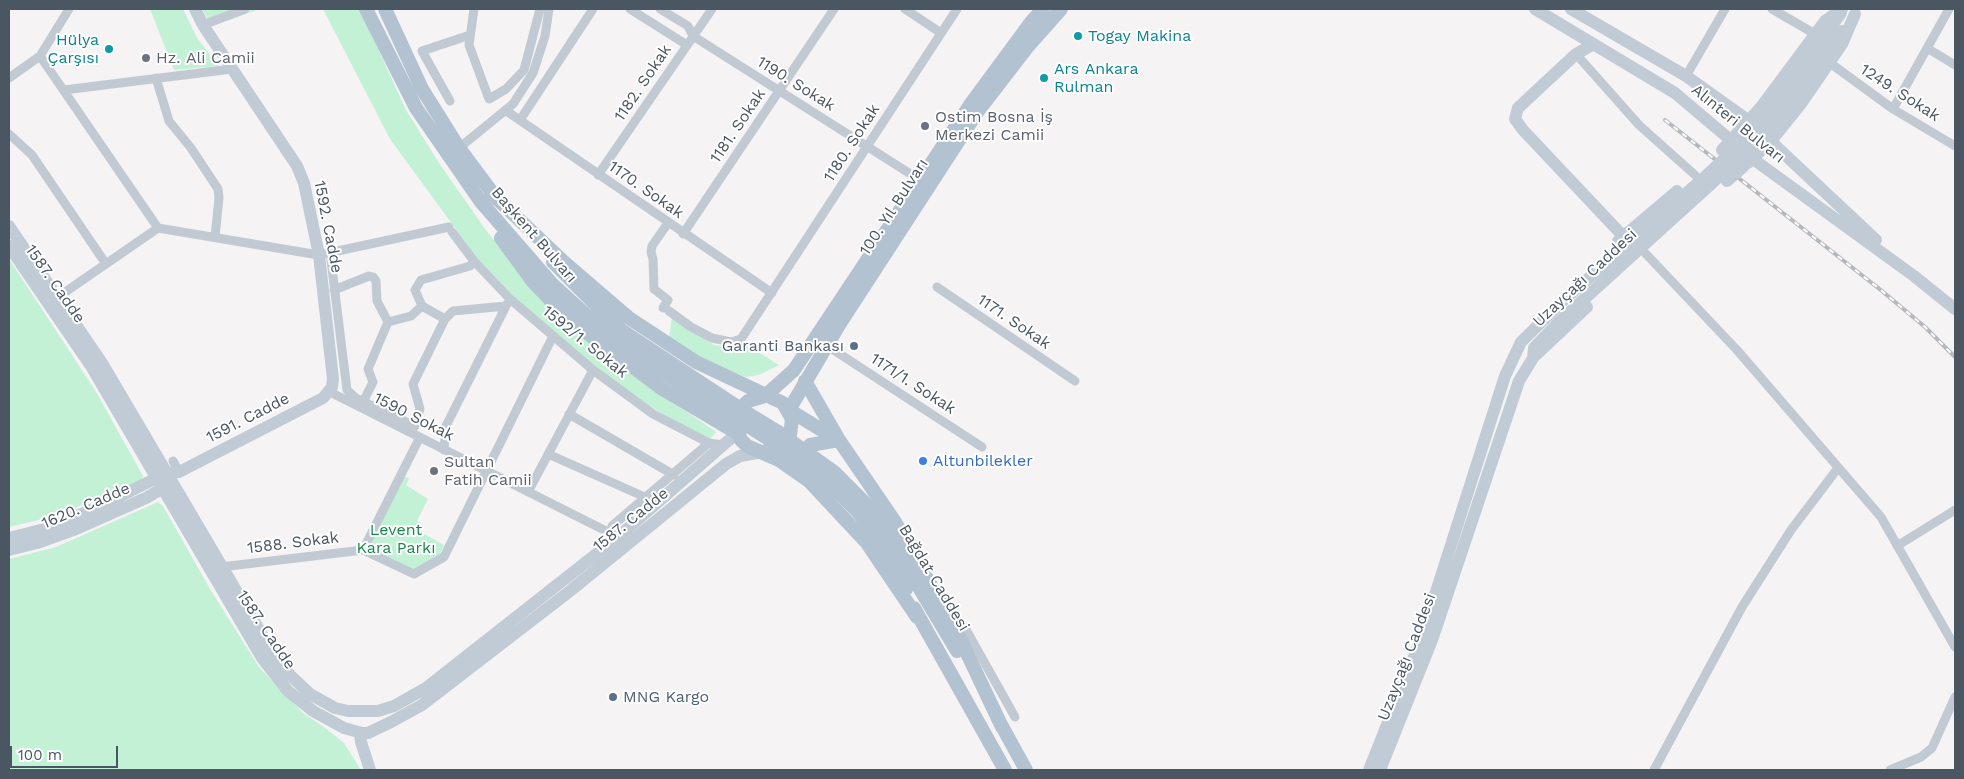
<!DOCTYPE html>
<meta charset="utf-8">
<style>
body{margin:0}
#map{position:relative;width:1964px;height:779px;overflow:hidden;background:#f5f3f3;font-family:"Work Sans",sans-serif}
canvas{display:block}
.frame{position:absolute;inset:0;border:10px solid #4a5661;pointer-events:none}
.scale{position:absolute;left:10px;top:746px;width:108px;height:22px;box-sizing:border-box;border:2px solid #4a5661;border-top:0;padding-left:6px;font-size:15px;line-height:18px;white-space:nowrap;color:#4a5661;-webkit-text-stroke:4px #fff;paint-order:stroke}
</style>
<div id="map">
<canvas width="1964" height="779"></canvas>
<div class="frame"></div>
<div class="scale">100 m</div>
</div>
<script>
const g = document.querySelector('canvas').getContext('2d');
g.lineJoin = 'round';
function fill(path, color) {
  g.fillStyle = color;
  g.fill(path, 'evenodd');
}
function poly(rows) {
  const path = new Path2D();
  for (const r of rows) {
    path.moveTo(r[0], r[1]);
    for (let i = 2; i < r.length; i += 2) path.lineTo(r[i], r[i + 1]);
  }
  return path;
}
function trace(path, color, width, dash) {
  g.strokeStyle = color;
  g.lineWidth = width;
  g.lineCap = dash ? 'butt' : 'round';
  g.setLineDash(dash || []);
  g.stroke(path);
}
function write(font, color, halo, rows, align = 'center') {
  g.font = font + ' "Work Sans",sans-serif';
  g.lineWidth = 4;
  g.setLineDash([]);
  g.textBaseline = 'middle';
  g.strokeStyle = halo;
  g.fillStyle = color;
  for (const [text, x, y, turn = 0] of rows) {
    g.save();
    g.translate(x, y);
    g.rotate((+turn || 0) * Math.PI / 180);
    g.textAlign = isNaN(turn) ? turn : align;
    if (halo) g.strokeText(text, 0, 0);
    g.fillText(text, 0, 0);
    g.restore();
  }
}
fill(poly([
 [150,9,183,9,197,38,219,66,174,70],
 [202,9,260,9,212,26],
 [323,9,360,9,406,110,439,163,485,229,537,294,658,392,716,432,710,439,679,424,637,398,567,347,540,324,477,258,390,139],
 [9,259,95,390,143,476,141,480,56,516,9,527],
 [672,317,714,345,729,347,745,344,779,365,759,375,746,377,718,368,669,338],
 [404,476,409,479,406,485,428,499,417,521,421,523,417,530,444,545,438,558,413,573,366,550],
 [158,502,163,506,210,589,259,667,303,713,324,727,344,743,361,770,9,770,9,559,56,547]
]), '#c3f1d5');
trace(poly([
 [474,9,469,45,489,99,506,89,524,70,540,9],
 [630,9,687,45],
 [660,9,688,26,693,36,920,180],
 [905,9,941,33],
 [1772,9,1815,34],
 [203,25,245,9],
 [1927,48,1955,65],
 [1576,54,1639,125,1695,175],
 [40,56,158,228,319,255,449,227],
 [1830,63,1893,109,1955,146],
 [1686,76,1725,9],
 [9,78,40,56,69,9],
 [156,78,169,121,191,148,218,189,219,198,215,237],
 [64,90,232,69],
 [450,101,422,51,470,35],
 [1893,109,1949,9],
 [505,110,772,293],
 [520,120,593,9],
 [9,134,32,155,106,264],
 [459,148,513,104,533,73,545,36,549,9],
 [598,175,712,9],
 [452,232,474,261,510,299,593,370,653,414,709,443,723,445],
 [683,234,834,9],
 [330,252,347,390,356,398,415,426],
 [1646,254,1737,350,1881,517,1955,647],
 [937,287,1075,381],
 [334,290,369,276,373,277,376,281,377,301,388,322],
 [58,297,158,228],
 [422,306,415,290,421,280,470,266,474,261],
 [663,308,668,300,654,289,653,259,651,252,652,246,668,223],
 [669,311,691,327,712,338,731,342,741,339,957,9],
 [826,345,982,447],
 [330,392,618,537],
 [363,402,373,382,368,369,388,322,411,316,422,306,445,319],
 [569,414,674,475],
 [412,432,420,409,413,384,445,319,453,311,506,306],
 [444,450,446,426,507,304],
 [548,454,647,498],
 [173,461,179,472],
 [528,492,593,370],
 [612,526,709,443],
 [1897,546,1955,510],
 [363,550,420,437],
 [221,567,363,550,414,574,444,557,552,338],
 [964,626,1015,717],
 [1654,770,1742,607,1791,530,1838,468],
 [1890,770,1921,757,1932,748,1955,697]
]), '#c1cad2', 9);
trace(poly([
 [1535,9,1675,93,1753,159,1914,276,1955,309],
 [1571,9,1686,76,1749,121,1876,240],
 [1594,44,1576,54,1518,108,1515,119,1523,130,1623,236],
 [1770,111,1841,13],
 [1776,119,1842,31],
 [1722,150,1761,107,1825,21,1842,9],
 [1748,163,1771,141,1800,105,1842,44,1855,14],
 [9,226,102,363,273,653,290,675,310,694,335,708,348,711,378,711,394,706,426,688,618,537,737,433],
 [1618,241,1677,191],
 [9,246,91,366,262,658,288,691,313,711,344,728,362,733,368,733,391,722,422,705,570,591,726,464,740,456,763,452],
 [1536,355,1587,307],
 [9,538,52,527,109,502,166,473,179,472,323,398,332,387,333,379,319,255,304,183,297,166,203,25,195,9],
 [9,550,37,543,76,529,146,498,168,485],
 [360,733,361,742,370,770],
 [1369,770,1420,642,1505,376,1521,342,1565,299,1707,175],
 [1380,770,1432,640,1519,381,1533,358,1534,348,1560,321,1711,184]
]), '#c1cbd6', 12);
trace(poly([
 [366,9,416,108,481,202,553,285,620,346],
 [385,9,422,89,459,148,497,199],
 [491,193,565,263,629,318,696,362,783,403,792,419,790,435,779,448,763,452],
 [501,238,534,283,562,312,595,339,661,388,737,433],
 [553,262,621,330],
 [805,381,839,440,895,522,956,630,1002,727],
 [765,396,794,370,970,105,1032,21,1043,9],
 [765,396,748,401,742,407,736,424,741,440,747,446,779,460,809,481,867,543,917,617],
 [789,410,839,325,978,111,1029,45,1061,9],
 [789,410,838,440],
 [747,413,778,432],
 [742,422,772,441],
 [800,461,800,456,810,445,839,440],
 [914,579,957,651],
 [914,608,1005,770],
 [998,719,1026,770]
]), '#b3c2d1', 14);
const rail = poly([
 [1665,120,1882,291,1925,327,1955,357]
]);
trace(rail, '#b5b8bd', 4);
trace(rail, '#fff', 2, [5.5]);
trace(poly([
 [1707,175,1737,147,1770,111],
 [1727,181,1743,167],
 [1711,184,1753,145,1776,119]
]), '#c1cbd6', 12);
trace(poly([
 [621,330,747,413],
 [620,346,742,422],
 [778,432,834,472,867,505,887,531,914,579],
 [772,441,826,480,857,511,884,546,906,589]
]), '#b3c2d1', 14);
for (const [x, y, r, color] of [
 [1078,36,5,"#0f9aa8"],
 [109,49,5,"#0f9aa8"],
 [146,58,5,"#6b7280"],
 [1044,78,5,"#0f9aa8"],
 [925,126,5,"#6b7280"],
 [854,346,5,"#5c6f8a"],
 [923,461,5,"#3f7fe0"],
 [434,471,5,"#6b7280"],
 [613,697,5,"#5c6f8a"]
]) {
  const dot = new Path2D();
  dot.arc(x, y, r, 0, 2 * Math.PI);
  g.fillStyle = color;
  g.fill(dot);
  trace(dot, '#fff', 2);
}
write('16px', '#0d838f', '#fff', [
 ["Togay Makina",1088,36],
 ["Hülya",99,40,"right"],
 ["Çarşısı",99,58,"right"],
 ["Ars Ankara",1054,69],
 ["Rulman",1054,87]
], 'left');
write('16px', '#5b616d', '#fff', [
 ["Hz. Ali Camii",156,58],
 ["Ostim Bosna İş",935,117],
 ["Merkezi Camii",935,135],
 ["Sultan",444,462],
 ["Fatih Camii",444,480]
], 'left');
write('16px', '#4a5661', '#fff', [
 ["1182. Sokak",643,83,-56],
 ["1190. Sokak",796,84,32],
 ["1249. Sokak",1900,93,33],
 ["Alınteri Bulvarı",1738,124,39],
 ["1181. Sokak",738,126,-56],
 ["1180. Sokak",852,143,-57],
 ["1170. Sokak",646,190,35],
 ["100. Yıl Bulvarı",894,207,-57],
 ["1592. Cadde",328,227,79],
 ["Başkent Bulvarı",534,235,49],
 ["Uzayçağı Caddesi",1585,278,-43],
 ["1587. Cadde",55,284,55],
 ["1171. Sokak",1014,322,34],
 ["1592/1. Sokak",585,342,39],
 ["1171/1. Sokak",913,384,33],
 ["1590 Sokak",414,417,27],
 ["1591. Cadde",248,418,-27],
 ["1620. Cadde",86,506,-23],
 ["1587. Cadde",631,520,-39],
 ["1588. Sokak",293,543,-7],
 ["Bağdat Caddesi",934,578,59],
 ["1587. Cadde",266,630,56],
 ["Uzayçağı Caddesi",1407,657,-69]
]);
write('16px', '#4e5e75', '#fff', [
 ["Garanti Bankası",844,346],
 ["MNG Kargo",623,697,"left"]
], 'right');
write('16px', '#366cbe', '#fff', [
 ["Altunbilekler",933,461]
], 'left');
write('16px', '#17864f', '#fff', [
 ["Levent",396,530],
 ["Kara Parkı",396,548]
]);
</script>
